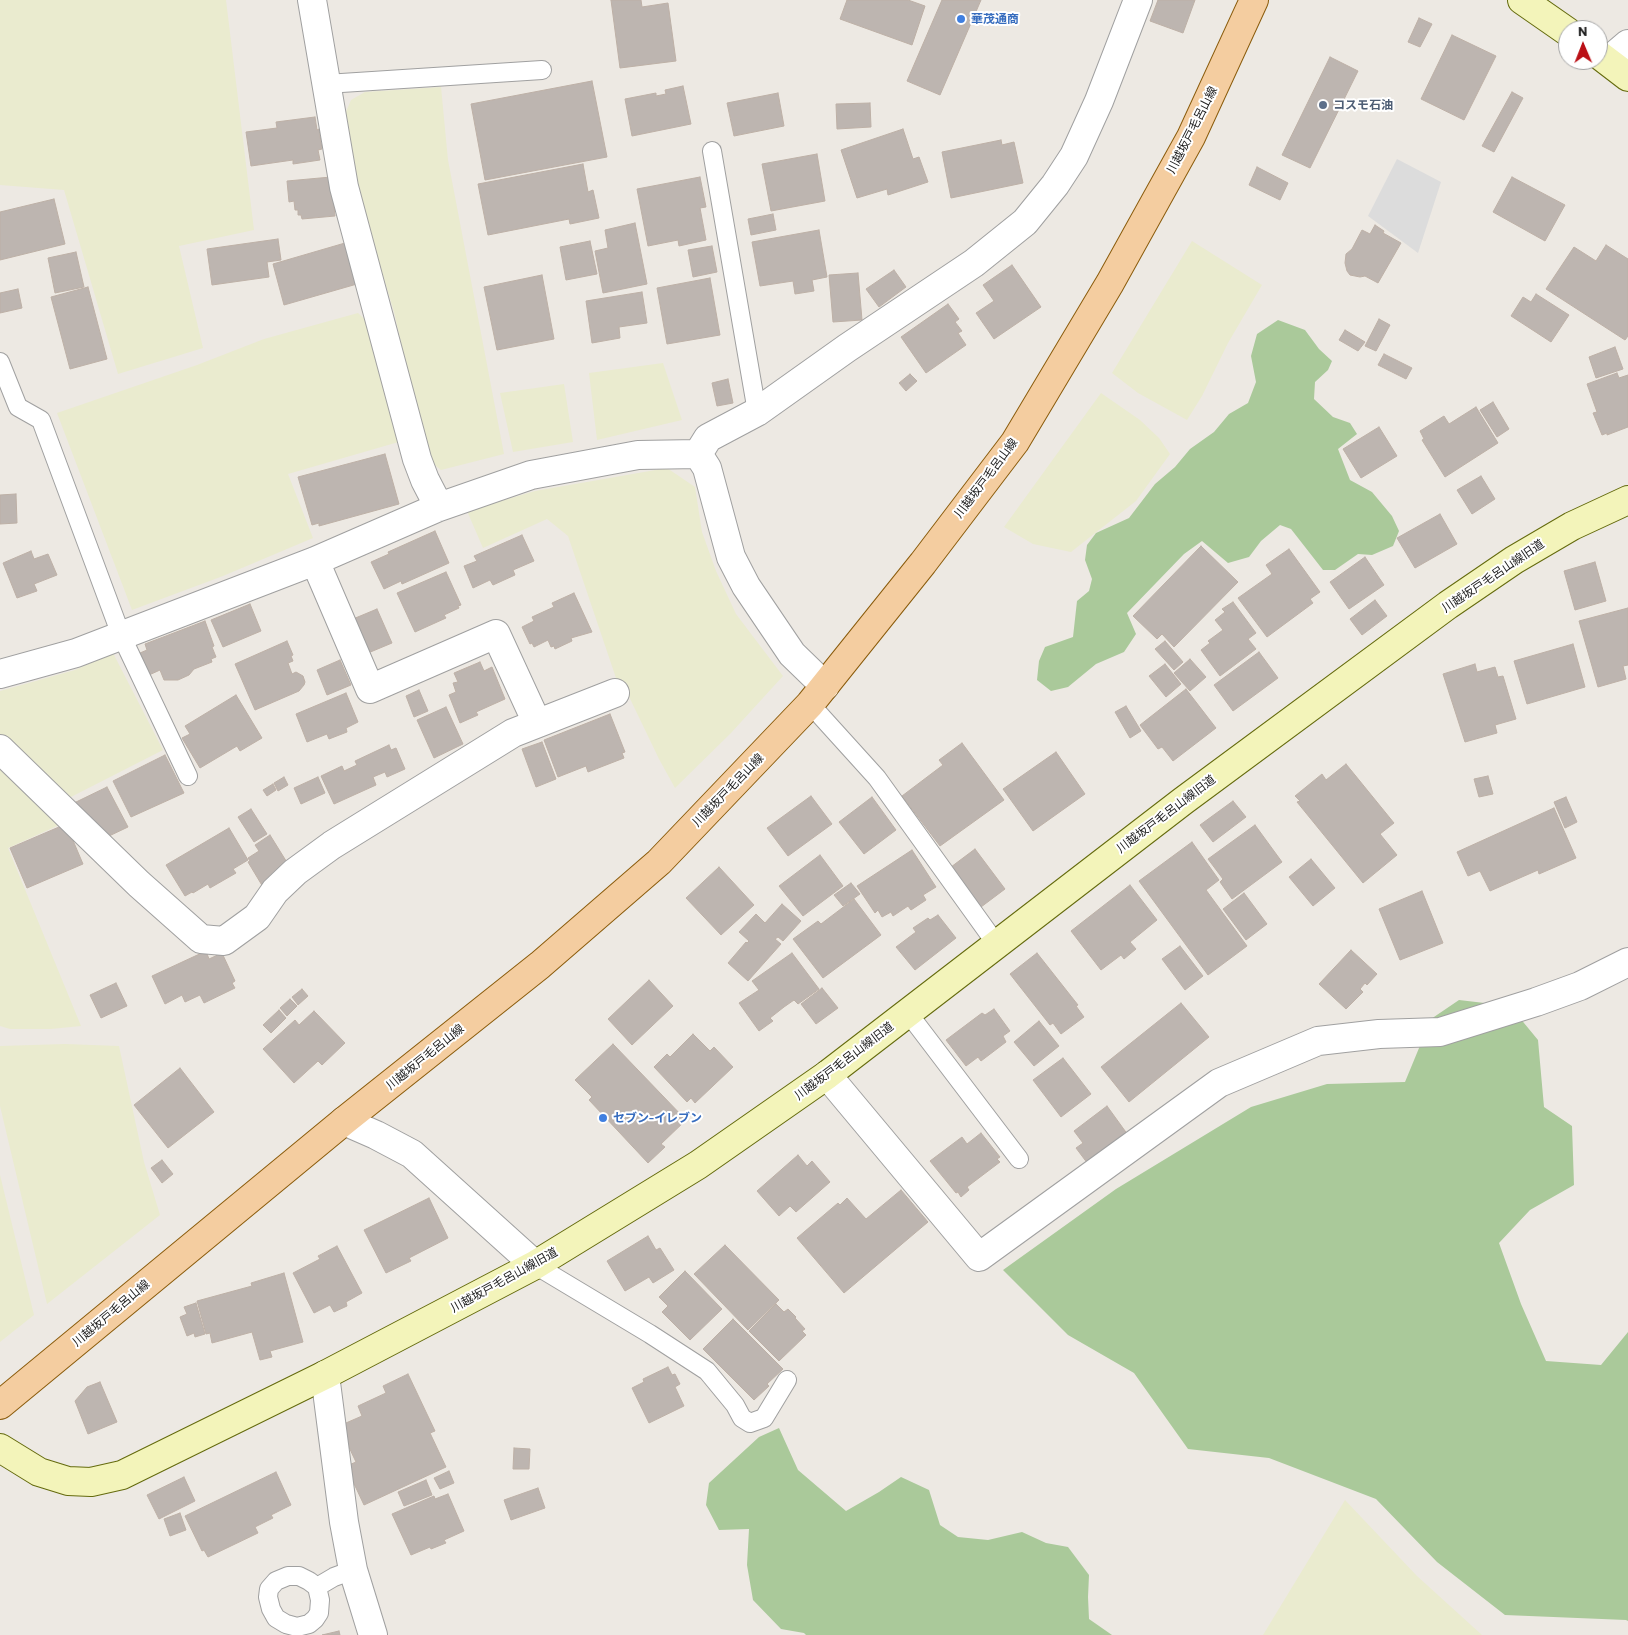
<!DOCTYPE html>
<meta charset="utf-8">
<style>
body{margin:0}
#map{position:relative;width:1628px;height:1635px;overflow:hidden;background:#ede9e3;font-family:Barlow,sans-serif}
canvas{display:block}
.north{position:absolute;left:1558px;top:20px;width:50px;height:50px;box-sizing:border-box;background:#fff;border:1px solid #a4a4a4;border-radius:50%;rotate:359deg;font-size:14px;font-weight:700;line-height:20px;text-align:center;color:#1c1c1c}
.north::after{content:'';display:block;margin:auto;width:18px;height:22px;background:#ba0f15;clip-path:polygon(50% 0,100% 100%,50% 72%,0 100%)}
</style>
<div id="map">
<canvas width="1628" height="1635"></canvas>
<div class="north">N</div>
</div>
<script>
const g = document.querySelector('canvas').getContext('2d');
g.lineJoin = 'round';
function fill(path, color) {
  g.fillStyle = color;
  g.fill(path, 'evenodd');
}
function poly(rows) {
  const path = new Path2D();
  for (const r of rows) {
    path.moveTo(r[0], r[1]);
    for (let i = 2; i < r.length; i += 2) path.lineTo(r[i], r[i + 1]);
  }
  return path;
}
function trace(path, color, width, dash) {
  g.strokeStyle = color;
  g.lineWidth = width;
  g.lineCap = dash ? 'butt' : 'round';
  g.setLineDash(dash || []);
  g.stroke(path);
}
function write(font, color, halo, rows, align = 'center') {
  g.font = font + ' Barlow,"Noto Sans JP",sans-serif';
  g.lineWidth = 4;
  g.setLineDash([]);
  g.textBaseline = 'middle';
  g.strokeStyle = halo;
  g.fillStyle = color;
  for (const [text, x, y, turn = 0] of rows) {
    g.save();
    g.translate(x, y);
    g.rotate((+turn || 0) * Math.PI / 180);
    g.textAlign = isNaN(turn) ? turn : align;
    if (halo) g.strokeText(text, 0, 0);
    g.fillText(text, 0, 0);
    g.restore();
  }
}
fill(poly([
 [0,0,226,0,254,230,179,246,203,348,118,374,64,190,0,185],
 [441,87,448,160,504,454,441,470,427,459,394,312,365,216,348,137,345,114,351,100,365,92],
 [1192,241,1262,285,1228,343,1202,396,1187,420,1138,393,1112,373],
 [358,313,371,325,402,441,288,474,313,538,223,576,132,610,57,413,197,365,264,339],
 [663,363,682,420,597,440,589,373],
 [564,384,573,442,513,452,500,393],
 [1101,393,1140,420,1159,438,1170,454,1136,501,1071,552,1033,544,1004,527],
 [667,468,695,487,702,532,716,571,736,614,783,676,731,733,675,788,659,759,621,680,617,681,568,536,547,519,483,548,467,511,535,491],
 [113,653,163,750,67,799,0,736,0,691,75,670],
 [0,762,66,822,8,848,81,1026,51,1029,10,1029,0,1026],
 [65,1044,119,1046,144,1162,160,1215,47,1304,0,1106,0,1046],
 [0,1175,34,1315,0,1342],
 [1345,1500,1417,1576,1482,1635,1263,1635]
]), '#eaebcf');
fill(poly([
 [1278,320,1305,330,1319,349,1332,361,1328,370,1315,382,1314,399,1333,417,1350,423,1357,434,1338,449,1350,480,1372,492,1392,516,1399,531,1393,546,1372,555,1358,554,1335,570,1323,570,1291,529,1280,525,1261,541,1249,557,1228,563,1202,541,1184,554,1127,613,1136,634,1124,652,1096,664,1068,687,1051,691,1037,680,1039,661,1045,647,1073,637,1077,601,1089,591,1092,579,1085,560,1087,545,1096,533,1129,518,1155,484,1175,467,1190,449,1214,432,1229,414,1248,403,1256,382,1251,356,1257,334],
 [1459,1000,1510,1006,1538,1040,1544,1107,1572,1126,1574,1185,1530,1210,1499,1243,1521,1304,1546,1361,1601,1365,1628,1332,1628,1621,1626,1620,1505,1615,1437,1562,1376,1499,1269,1458,1188,1449,1134,1373,1068,1335,1003,1270,1116,1189,1251,1107,1327,1084,1405,1082,1431,1019],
 [779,1428,798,1470,846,1511,879,1492,901,1477,929,1490,940,1525,958,1537,988,1540,1022,1532,1046,1543,1068,1547,1089,1575,1088,1597,1089,1619,1112,1635,806,1635,804,1633,781,1629,753,1600,747,1565,749,1529,719,1530,706,1505,709,1483,759,1437]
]), '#aac99a');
fill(poly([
 [1397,159,1441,182,1418,253,1368,216]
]), '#dcdcdc');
const building = poly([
 [611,0,641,0,642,7,668,3,676,61,620,68,611,0],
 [847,0,908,0,925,6,912,45,840,19,847,0],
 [942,0,981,0,940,95,907,81,942,0],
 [1158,0,1195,0,1183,33,1150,21,1158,0],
 [1419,18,1432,24,1420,47,1408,42,1419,18],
 [1452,35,1496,56,1464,120,1421,99,1452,35],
 [1330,57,1358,71,1310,168,1282,155,1330,57],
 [592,81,607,157,485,180,471,104,592,81],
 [683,86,691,124,632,136,625,99,656,93,656,96,666,94,665,90,683,86],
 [1512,92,1523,98,1494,152,1482,146,1512,92],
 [778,93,784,126,734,136,727,103,778,93],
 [870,103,871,127,837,129,836,104,870,103],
 [315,117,317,130,319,129,322,149,318,150,320,160,293,164,293,160,251,166,246,132,277,128,276,122,315,117],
 [903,129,913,159,919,157,928,182,888,195,887,189,857,198,841,150,903,129],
 [1001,140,1002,145,1014,142,1023,183,951,198,942,152,1001,140],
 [817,154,825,201,771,211,762,164,817,154],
 [583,164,588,192,593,190,599,218,570,224,569,219,488,235,478,184,583,164],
 [1257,167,1288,183,1280,200,1249,185,1257,167],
 [331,177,335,216,302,219,301,215,298,215,298,210,295,210,294,201,289,202,287,181,331,177],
 [700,177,706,207,700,208,706,240,679,246,678,240,648,246,637,189,700,177],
 [1512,177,1565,205,1545,241,1493,212,1512,177],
 [54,199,65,244,0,260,0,212,54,199],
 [773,214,776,230,751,235,748,219,773,214],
 [635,223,647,284,603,293,595,251,608,248,605,230,635,223],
 [1375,225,1384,231,1383,233,1401,243,1378,283,1365,276,1360,277,1350,275,1347,271,1345,263,1346,254,1352,249,1362,230,1370,234,1375,225],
 [819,230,827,277,812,280,814,291,795,294,793,281,760,286,752,242,819,230],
 [278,239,281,260,267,262,269,277,212,285,207,249,278,239],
 [590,241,597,274,566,280,560,247,590,241],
 [345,243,357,284,284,305,273,264,345,243],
 [1606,245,1628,259,1628,336,1625,340,1546,289,1574,247,1596,261,1606,245],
 [712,246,717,272,693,277,688,250,712,246],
 [76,252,84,287,55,293,48,258,76,252],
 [1012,265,1041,307,994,339,976,313,994,301,983,285,1012,265],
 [894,270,906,287,879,307,866,289,894,270],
 [858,273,862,320,833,322,829,275,858,273],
 [542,275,554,339,497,350,484,287,542,275],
 [710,278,720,335,667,344,657,288,710,278],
 [88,287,107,359,70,369,51,297,88,287],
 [18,289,22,308,0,313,0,293,18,289],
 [642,292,647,323,619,327,620,338,592,343,586,301,642,292],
 [1536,294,1569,315,1551,342,1511,316,1523,297,1531,302,1536,294],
 [948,304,959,319,955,322,962,331,958,333,966,345,926,373,901,337,948,304],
 [1379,319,1390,325,1376,351,1365,346,1379,319],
 [1345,330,1365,342,1358,351,1339,340,1345,330],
 [1615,347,1623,369,1596,378,1589,357,1615,347],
 [1384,354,1412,368,1406,379,1378,365,1384,354],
 [1617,373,1619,378,1628,375,1628,427,1607,435,1607,433,1602,435,1593,413,1597,412,1587,384,1617,373],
 [910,374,917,381,906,391,899,383,910,374],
 [728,379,733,403,717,406,712,383,728,379],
 [1493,402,1509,429,1497,437,1480,410,1493,402],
 [1476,407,1498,443,1445,477,1422,440,1424,439,1420,431,1444,416,1449,424,1476,407],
 [1379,427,1397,456,1361,478,1343,449,1379,427],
 [385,454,399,504,319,526,319,523,312,525,298,477,385,454],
 [1481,476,1495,499,1472,514,1457,490,1481,476],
 [16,494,17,523,0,524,0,495,16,494],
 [1440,514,1457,544,1415,568,1397,538,1440,514],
 [435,531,449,563,402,584,401,581,384,589,371,562,389,554,388,552,435,531],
 [522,535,534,561,513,570,515,575,493,585,490,580,473,588,464,566,477,561,474,556,522,535],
 [1201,546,1238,582,1174,647,1162,634,1157,639,1133,616,1201,546],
 [1289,549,1320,592,1310,599,1313,603,1267,637,1238,598,1272,574,1266,565,1289,549],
 [31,551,34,559,48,554,57,575,34,584,37,591,17,598,3,563,31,551],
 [1365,557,1384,585,1349,609,1330,582,1365,557],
 [1595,562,1606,601,1575,610,1564,571,1595,562],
 [446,572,461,605,458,606,459,608,444,615,446,618,415,632,397,593,446,572],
 [574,593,592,632,571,638,572,641,555,649,554,646,551,647,548,640,534,647,532,643,530,644,522,627,534,621,532,617,554,607,552,603,574,593],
 [1375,600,1387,616,1362,635,1350,619,1375,600],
 [1233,602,1256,633,1248,639,1256,649,1220,676,1201,650,1210,643,1208,641,1223,630,1215,620,1225,612,1222,609,1233,602],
 [250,604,261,631,223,647,211,620,250,604],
 [1628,608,1628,665,1623,666,1626,679,1598,687,1579,621,1628,608],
 [377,609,392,643,368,653,353,619,377,609],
 [205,621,214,646,212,647,216,657,211,659,212,662,194,669,189,675,178,680,164,680,160,670,149,675,140,653,147,650,145,644,205,621],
 [287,641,293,655,291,656,293,661,288,663,292,674,296,672,303,676,305,682,304,685,299,691,255,710,235,664,287,641],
 [1165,641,1183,662,1174,670,1155,649,1165,641],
 [1573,644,1585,687,1527,704,1514,661,1573,644],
 [1259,652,1278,678,1233,711,1214,685,1259,652],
 [1190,659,1206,677,1190,691,1174,673,1190,659],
 [340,660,351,685,327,695,317,670,340,660],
 [480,662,484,671,492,667,505,699,476,712,478,715,460,723,449,695,456,692,453,683,458,682,454,673,480,662],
 [1165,664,1181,684,1166,697,1149,676,1165,664],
 [1475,664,1477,672,1495,667,1498,677,1503,676,1516,719,1495,725,1497,733,1465,742,1443,674,1475,664],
 [1186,689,1216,728,1173,761,1162,747,1158,749,1140,725,1186,689],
 [419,690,428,711,414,717,406,696,419,690],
 [346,693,358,722,346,728,347,732,329,739,327,734,307,742,296,714,346,693],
 [236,695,262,738,240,751,237,746,200,768,182,738,190,734,185,726,236,695],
 [1126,706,1141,731,1130,738,1115,712,1126,706],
 [446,707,463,744,434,758,417,720,446,707],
 [610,714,625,752,622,753,624,758,588,772,586,766,558,777,544,740,610,714],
 [542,742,556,779,536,787,522,749,542,742],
 [962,743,1004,800,940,846,902,796,943,765,939,760,962,743],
 [389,745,391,750,396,748,405,769,387,777,385,772,373,777,376,785,334,804,321,776,342,766,344,771,357,765,355,761,389,745],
 [1056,752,1085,794,1033,831,1003,789,1056,752],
 [165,755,184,793,131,817,113,781,165,755],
 [1346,764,1394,823,1380,834,1397,855,1363,883,1297,802,1300,801,1295,796,1322,774,1326,780,1346,764],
 [1488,776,1493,794,1479,797,1474,779,1488,776],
 [284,777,288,785,278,791,274,783,284,777],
 [318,777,325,793,301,804,294,788,318,777],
 [273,784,276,790,267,796,263,790,273,784],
 [107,787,128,827,109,836,74,803,107,787],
 [811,796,832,824,788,856,767,828,811,796],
 [872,797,896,830,864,854,839,822,872,797],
 [1566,797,1577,822,1565,828,1554,802,1566,797],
 [1233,801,1246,817,1213,842,1200,825,1233,801],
 [1554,808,1576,858,1539,874,1538,870,1490,891,1480,871,1468,876,1457,852,1554,808],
 [251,809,267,834,254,842,238,817,251,809],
 [66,824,83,864,27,888,10,848,66,824],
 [1255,825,1282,862,1232,899,1220,882,1223,879,1208,859,1255,825],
 [229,828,248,860,233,869,236,873,210,888,208,884,193,893,192,892,185,896,166,865,229,828],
 [270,835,288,864,263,887,248,862,250,861,248,858,259,851,255,845,270,835],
 [1192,842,1219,880,1206,890,1247,946,1208,975,1139,881,1192,842],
 [975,849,1005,889,981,907,951,867,975,849],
 [912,850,936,887,923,895,926,900,911,910,908,906,893,916,891,912,882,917,878,910,875,913,857,886,912,850],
 [820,855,843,886,803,916,779,886,820,855],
 [1311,859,1335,888,1313,906,1289,877,1311,859],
 [719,867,754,905,721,935,686,898,719,867],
 [851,883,860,894,843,906,834,895,851,883],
 [1130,885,1157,920,1130,942,1136,949,1124,959,1121,955,1101,970,1071,931,1130,885],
 [1422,891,1443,943,1400,960,1379,909,1422,891],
 [1244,893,1267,924,1246,940,1223,909,1244,893],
 [854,899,881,935,823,978,793,939,818,921,821,924,854,899],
 [782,904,801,921,783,941,778,937,775,939,781,944,748,981,728,963,746,942,747,943,749,941,739,932,756,914,765,923,782,904],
 [938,915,956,938,915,970,896,947,916,932,913,928,928,918,930,920,938,915],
 [1180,946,1203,976,1185,990,1162,959,1180,946],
 [1351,950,1377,974,1367,985,1365,983,1360,989,1363,992,1346,1009,1319,984,1351,950],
 [206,951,209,959,222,953,235,981,232,983,235,988,204,1003,200,995,185,1002,182,995,165,1004,152,976,206,951],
 [792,953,819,989,798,1004,794,1000,784,1007,770,1018,773,1021,759,1031,739,1003,759,990,752,981,792,953],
 [1037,953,1078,1005,1076,1006,1084,1017,1061,1034,1053,1023,1050,1025,1010,974,1037,953],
 [649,980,673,1006,632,1045,608,1019,649,980],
 [116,983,127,1006,101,1018,90,995,116,983],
 [822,988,838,1008,816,1024,801,1004,822,988],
 [302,989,308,996,298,1005,292,997,302,989],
 [290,999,297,1006,287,1016,280,1008,290,999],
 [1181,1003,1209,1037,1129,1102,1101,1067,1181,1003],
 [994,1009,1010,1031,1003,1036,1006,1042,981,1061,978,1057,966,1066,946,1040,982,1013,985,1015,994,1009],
 [279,1010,286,1018,271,1033,263,1025,279,1010],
 [314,1011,345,1043,322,1065,318,1061,294,1083,263,1049,295,1020,299,1025,314,1011],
 [1039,1021,1059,1046,1034,1066,1014,1042,1039,1021],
 [693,1034,710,1051,714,1047,733,1067,695,1103,691,1098,687,1102,654,1067,667,1054,670,1057,693,1034],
 [613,1044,686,1120,661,1144,665,1147,648,1163,589,1100,592,1097,575,1080,613,1044],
 [1063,1058,1091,1094,1061,1117,1033,1080,1063,1058],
 [180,1068,214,1112,168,1148,134,1105,180,1068],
 [1107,1106,1128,1135,1088,1164,1076,1148,1083,1143,1074,1131,1107,1106],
 [981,1133,1000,1157,997,1159,1000,1162,967,1187,969,1190,961,1197,958,1192,956,1193,930,1161,962,1137,967,1144,981,1133],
 [798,1155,807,1166,812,1161,830,1182,796,1212,790,1206,779,1216,757,1191,798,1155],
 [162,1160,173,1174,162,1183,151,1168,162,1160],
 [901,1190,928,1222,844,1293,797,1238,838,1203,840,1205,847,1198,866,1219,901,1190],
 [429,1198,448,1238,409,1258,411,1261,386,1273,364,1230,429,1198],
 [648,1236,656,1250,660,1248,674,1270,653,1283,649,1277,625,1291,607,1261,648,1236],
 [725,1245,779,1300,748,1330,694,1274,725,1245],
 [337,1246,362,1293,346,1302,347,1306,334,1312,330,1305,314,1313,293,1273,320,1259,318,1256,337,1246],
 [685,1271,722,1309,690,1340,662,1312,668,1306,659,1297,685,1271],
 [284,1273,303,1342,270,1351,272,1357,260,1360,252,1332,212,1343,210,1333,206,1334,197,1301,252,1286,251,1283,284,1273],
 [196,1303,205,1334,195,1337,194,1333,187,1336,180,1317,187,1314,184,1307,196,1303],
 [776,1304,784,1312,788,1309,796,1317,795,1318,805,1329,802,1331,806,1335,779,1361,749,1331,776,1304],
 [733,1319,783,1369,767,1384,769,1386,754,1400,703,1349,733,1319],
 [668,1367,672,1375,675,1374,680,1384,675,1387,684,1406,649,1423,632,1388,644,1382,643,1379,668,1367],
 [408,1374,435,1431,430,1433,446,1467,364,1505,349,1473,353,1472,349,1465,356,1462,339,1426,362,1416,358,1406,386,1393,383,1386,408,1374],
 [100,1382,117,1422,88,1434,75,1401,87,1387,100,1382],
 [514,1448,530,1449,529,1469,513,1469,514,1448],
 [449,1471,454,1483,440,1489,434,1478,449,1471],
 [276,1472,291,1505,271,1515,273,1518,255,1527,258,1533,208,1557,204,1550,202,1551,185,1516,276,1472],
 [184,1477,195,1501,159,1519,147,1495,184,1477],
 [426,1480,432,1495,404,1506,398,1492,426,1480],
 [538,1488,545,1508,511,1520,504,1500,538,1488],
 [448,1494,464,1531,444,1540,446,1543,431,1549,430,1547,411,1555,392,1514,434,1496,435,1499,448,1494],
 [180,1513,186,1530,170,1536,164,1519,180,1513],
 [339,1631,340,1635,322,1635,339,1631]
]);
fill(building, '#bdb5b0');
trace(building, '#bdb0a6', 1);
const lane = poly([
 [326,84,542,70],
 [712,151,757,412],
 [0,362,18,407,41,420,121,635,188,776],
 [810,704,877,778,997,945],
 [908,1013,1019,1159],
 [535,1265,650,1334,707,1371,735,1405,742,1418,750,1423,764,1418,787,1380],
 [317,1587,309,1581,299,1576,288,1576,276,1581,269,1589,268,1597,271,1609,276,1618,286,1624,297,1627,309,1624,315,1619,319,1613,320,1600,317,1587,334,1577,353,1570]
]);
const street = poly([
 [312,0,344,187,417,459,425,480,439,507],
 [1608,61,1628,44],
 [698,454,708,438,757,412,847,348,974,263,1025,222,1055,185,1074,156,1099,101,1138,0],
 [698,454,707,468,731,557,746,586,792,654,825,686],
 [315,561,370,689,496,634,537,723],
 [0,674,76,653,315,561,439,507,531,475,638,455,698,454],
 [0,749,139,884,201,939,224,941,257,917,275,891,295,872,332,845,513,733,615,693],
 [827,1075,979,1257,1219,1083,1318,1041,1379,1034,1440,1032,1536,1002,1580,986,1628,962],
 [344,1121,376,1135,412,1154,535,1265],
 [325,1375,344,1522,353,1570,373,1635]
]);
const secondary = poly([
 [1522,0,1568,32],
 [1598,54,1628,77],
 [0,1448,39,1472,68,1481,91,1482,122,1475,325,1375,535,1265,698,1165,827,1075,1183,801,1448,605,1514,560,1572,526,1628,500]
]);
const primary = poly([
 [0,1405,344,1121,540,965,659,862,810,704,923,563,1015,442,1110,283,1191,137,1254,0]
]);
trace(lane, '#a0a0a0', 20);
trace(street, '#a0a0a0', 30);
trace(secondary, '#646a0d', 30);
trace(primary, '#8a5b0b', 30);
trace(lane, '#fff', 18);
trace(street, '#fff', 28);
trace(secondary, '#f3f4ba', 28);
trace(primary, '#f4cda0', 28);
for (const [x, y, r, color] of [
 [961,19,5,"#3f7fe0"],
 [1323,105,5,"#5c6f8a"],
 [603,1118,5,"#3f7fe0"]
]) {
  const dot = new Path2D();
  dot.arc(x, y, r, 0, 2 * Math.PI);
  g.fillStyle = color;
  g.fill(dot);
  trace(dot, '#fff', 2);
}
write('bold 12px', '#366cbe', '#fff', [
 ["華茂通商",971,19],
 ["セブン-イレブン",613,1118]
], 'left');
write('bold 12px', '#4e5e75', '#fff', [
 ["コスモ石油",1333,105]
], 'left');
write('12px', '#1c1c1c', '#fff', [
 ["川越坂戸毛呂山線",1192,130,-63],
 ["川越坂戸毛呂山線",986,478,-53],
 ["川越坂戸毛呂山線旧道",1493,576,-34],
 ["川越坂戸毛呂山線",728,790,-46],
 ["川越坂戸毛呂山線旧道",1166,814,-37],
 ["川越坂戸毛呂山線",425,1057,-39],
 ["川越坂戸毛呂山線旧道",844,1061,-37],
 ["川越坂戸毛呂山線旧道",504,1280,-29],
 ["川越坂戸毛呂山線",111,1313,-40]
]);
</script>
